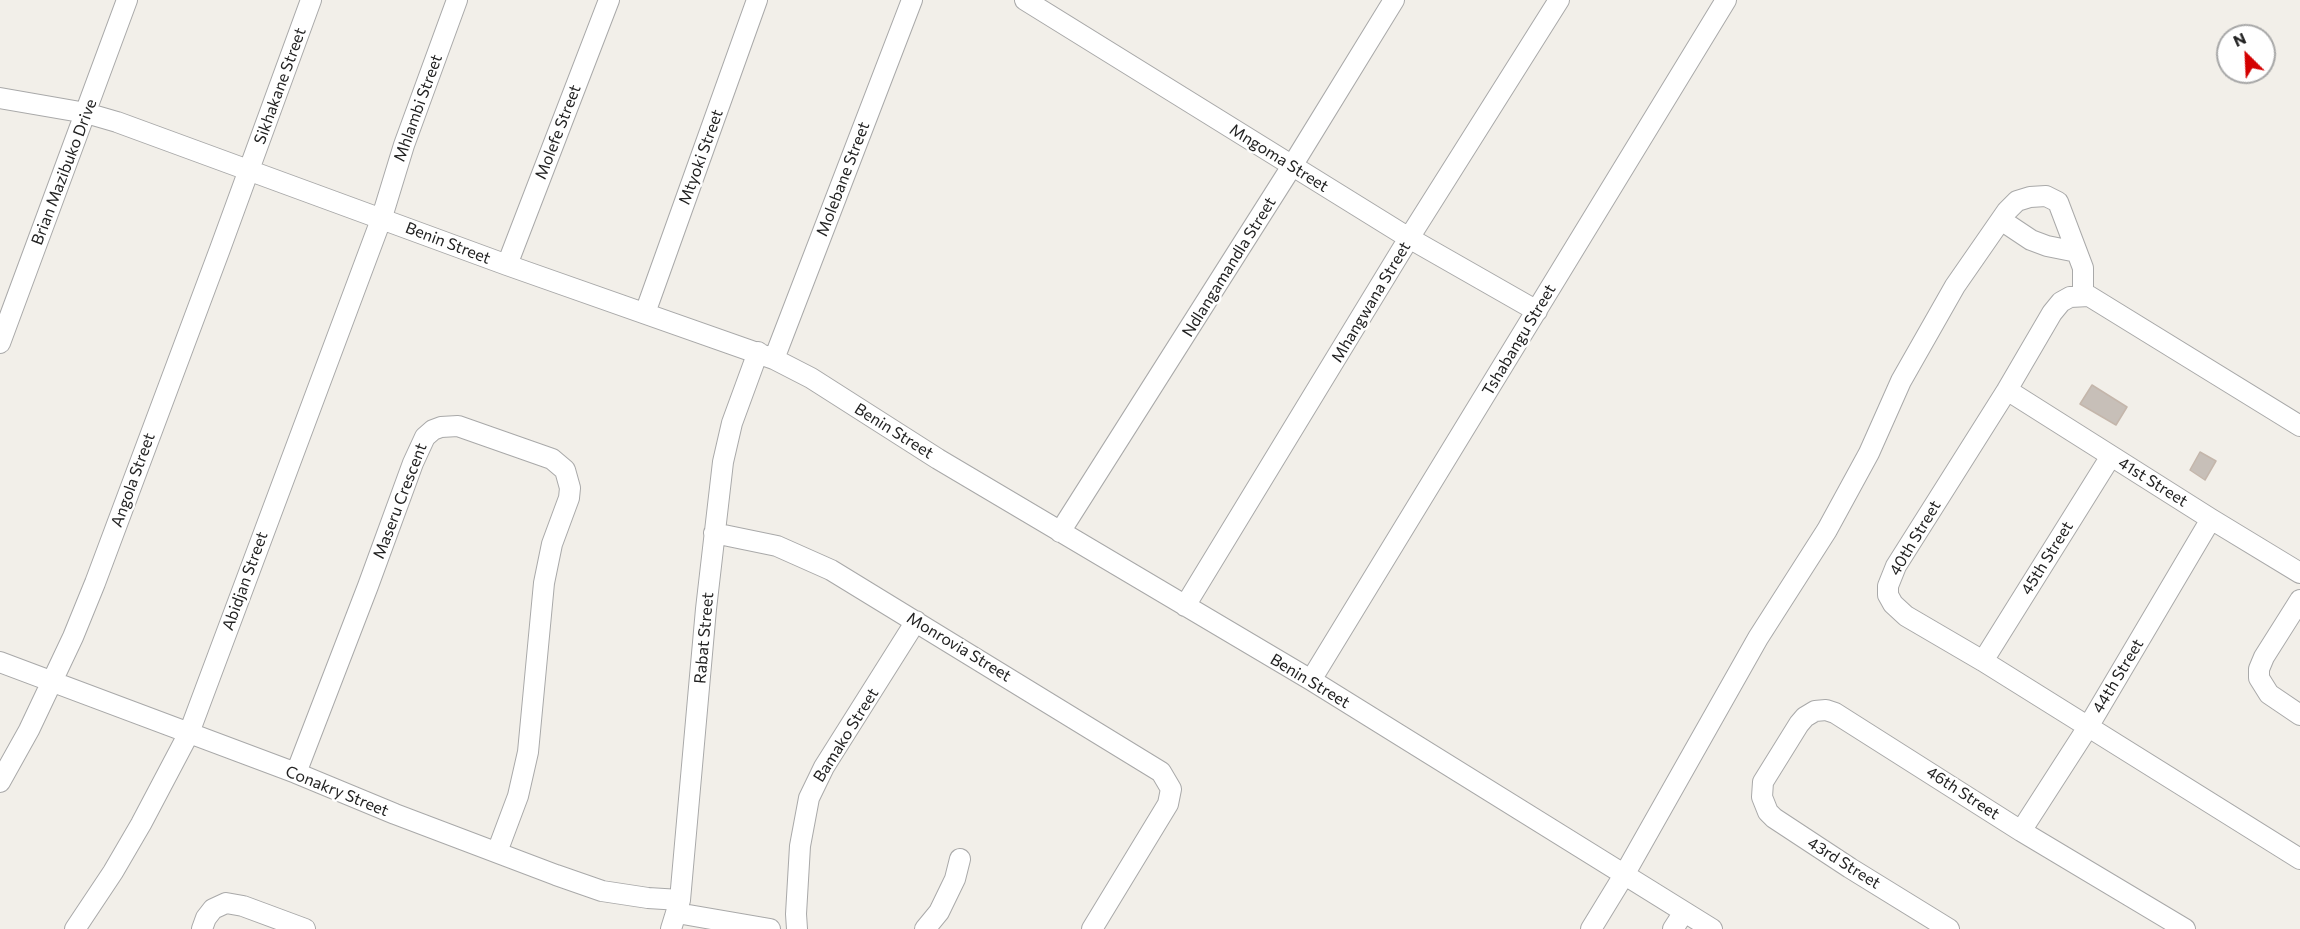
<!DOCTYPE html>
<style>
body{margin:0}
#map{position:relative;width:2300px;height:929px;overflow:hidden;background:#f2efe9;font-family:Commissioner,sans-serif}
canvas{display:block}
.north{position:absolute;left:2216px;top:24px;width:60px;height:60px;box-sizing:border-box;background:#fff;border:2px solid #a7a7a7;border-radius:50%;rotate:336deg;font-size:16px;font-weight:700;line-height:24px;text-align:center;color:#222}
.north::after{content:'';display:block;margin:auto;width:21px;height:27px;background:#d40000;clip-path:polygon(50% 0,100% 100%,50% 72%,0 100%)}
</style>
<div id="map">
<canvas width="2300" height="929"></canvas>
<div class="north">N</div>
</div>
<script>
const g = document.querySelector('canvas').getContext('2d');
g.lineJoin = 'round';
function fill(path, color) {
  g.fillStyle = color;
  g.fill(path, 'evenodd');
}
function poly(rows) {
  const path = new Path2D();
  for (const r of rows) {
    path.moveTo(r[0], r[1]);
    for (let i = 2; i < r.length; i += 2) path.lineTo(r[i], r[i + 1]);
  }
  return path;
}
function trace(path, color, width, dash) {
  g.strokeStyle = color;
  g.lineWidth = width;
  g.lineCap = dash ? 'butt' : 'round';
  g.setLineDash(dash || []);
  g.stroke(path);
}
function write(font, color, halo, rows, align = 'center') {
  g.font = font + ' Commissioner,sans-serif';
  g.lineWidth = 5;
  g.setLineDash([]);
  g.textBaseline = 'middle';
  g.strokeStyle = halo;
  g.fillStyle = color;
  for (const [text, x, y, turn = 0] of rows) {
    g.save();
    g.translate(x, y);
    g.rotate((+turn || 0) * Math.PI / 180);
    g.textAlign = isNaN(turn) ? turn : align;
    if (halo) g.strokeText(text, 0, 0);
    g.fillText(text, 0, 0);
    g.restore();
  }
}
const building = poly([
 [2092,385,2127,407,2116,425,2080,404,2092,385],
 [2200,452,2216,461,2205,480,2190,470,2200,452]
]);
fill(building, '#c7bfb8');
trace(building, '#c4b6ab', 1.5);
const minor = poly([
 [1025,0,1409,238,1537,311],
 [0,98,86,113,117,122,507,265,774,359,811,378,938,459,1311,680,1712,929],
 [2001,220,2031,240,2047,246,2077,252],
 [507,265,609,0],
 [645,313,757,0],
 [0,343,127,0],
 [774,359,912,0],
 [2007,390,2211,519,2300,573],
 [2300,426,2089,296,2070,297,2061,302,2052,313,2007,390,1896,566,1888,586,1888,595,1893,604,1906,616,1983,661,2300,859],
 [1060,532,1292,166,1394,0],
 [714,533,777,546,831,570,1161,772,1171,789,1168,804,1092,929],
 [2300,600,2264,657,2259,669,2259,678,2269,694,2300,715],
 [1185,606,1409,238,1559,0],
 [1983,661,2111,456],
 [0,662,296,773,395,814,556,875,602,891,648,898,680,900],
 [1311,680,1726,0],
 [296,773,368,586,413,463,425,437,433,430,441,427,458,426,552,459,565,470,570,488,569,498,552,544,544,583,528,752,518,796,497,852],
 [0,782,29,730,73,637,95,583,220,249,311,0],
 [2021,831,2088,727,2211,519],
 [677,913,770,929],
 [75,929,113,872,141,824,189,733,382,217,404,145,457,0],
 [202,929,206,918,213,909,226,903,243,906,305,929],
 [671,929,680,900,706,609,723,462,732,423,758,352],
 [797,929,796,914,800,846,809,798,824,767,916,621],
 [925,929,939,912,955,879,960,859],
 [1591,929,1624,875,1758,638,1827,530,1869,453,1901,381,1955,286,2007,211,2017,201,2030,197,2046,196,2058,202,2083,268,2083,295],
 [1673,929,1684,912],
 [1949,929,1850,868,1774,818,1768,812,1762,797,1763,782,1799,724,1805,717,1815,711,1826,710,1835,713,2021,831,2185,929]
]);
trace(minor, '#a9a9a9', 22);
trace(minor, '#fff', 20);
write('16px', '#222', '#fff', [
 ["Sikhakane Street",280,86,-70],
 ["Mhlambi Street",418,108,-70],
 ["Molefe Street",558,132,-69],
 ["Mtyoki Street",701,157,-70],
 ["Mngoma Street",1279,158,32],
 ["Brian Mazibuko Drive",64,172,-69],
 ["Molebane Street",843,179,-69],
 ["Benin Street",448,243,21],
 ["Ndlangamandla Street",1229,267,-58],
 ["Mhangwana Street",1371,302,-59],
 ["Tshabangu Street",1519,340,-59],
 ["Benin Street",894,431,32],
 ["Angola Street",133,480,-70],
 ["41st Street",2153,482,32],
 ["Maseru Crescent",400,501,-69],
 ["40th Street",1915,538,-59],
 ["45th Street",2047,558,-58],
 ["Abidjan Street",245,581,-70],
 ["Rabat Street",704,638,-85],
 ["Monrovia Street",959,647,31],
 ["44th Street",2118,676,-59],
 ["Benin Street",1310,681,31],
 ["Bamako Street",846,735,-58],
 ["Conakry Street",337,791,22],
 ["46th Street",1963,793,33],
 ["43rd Street",1844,863,32]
]);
</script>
